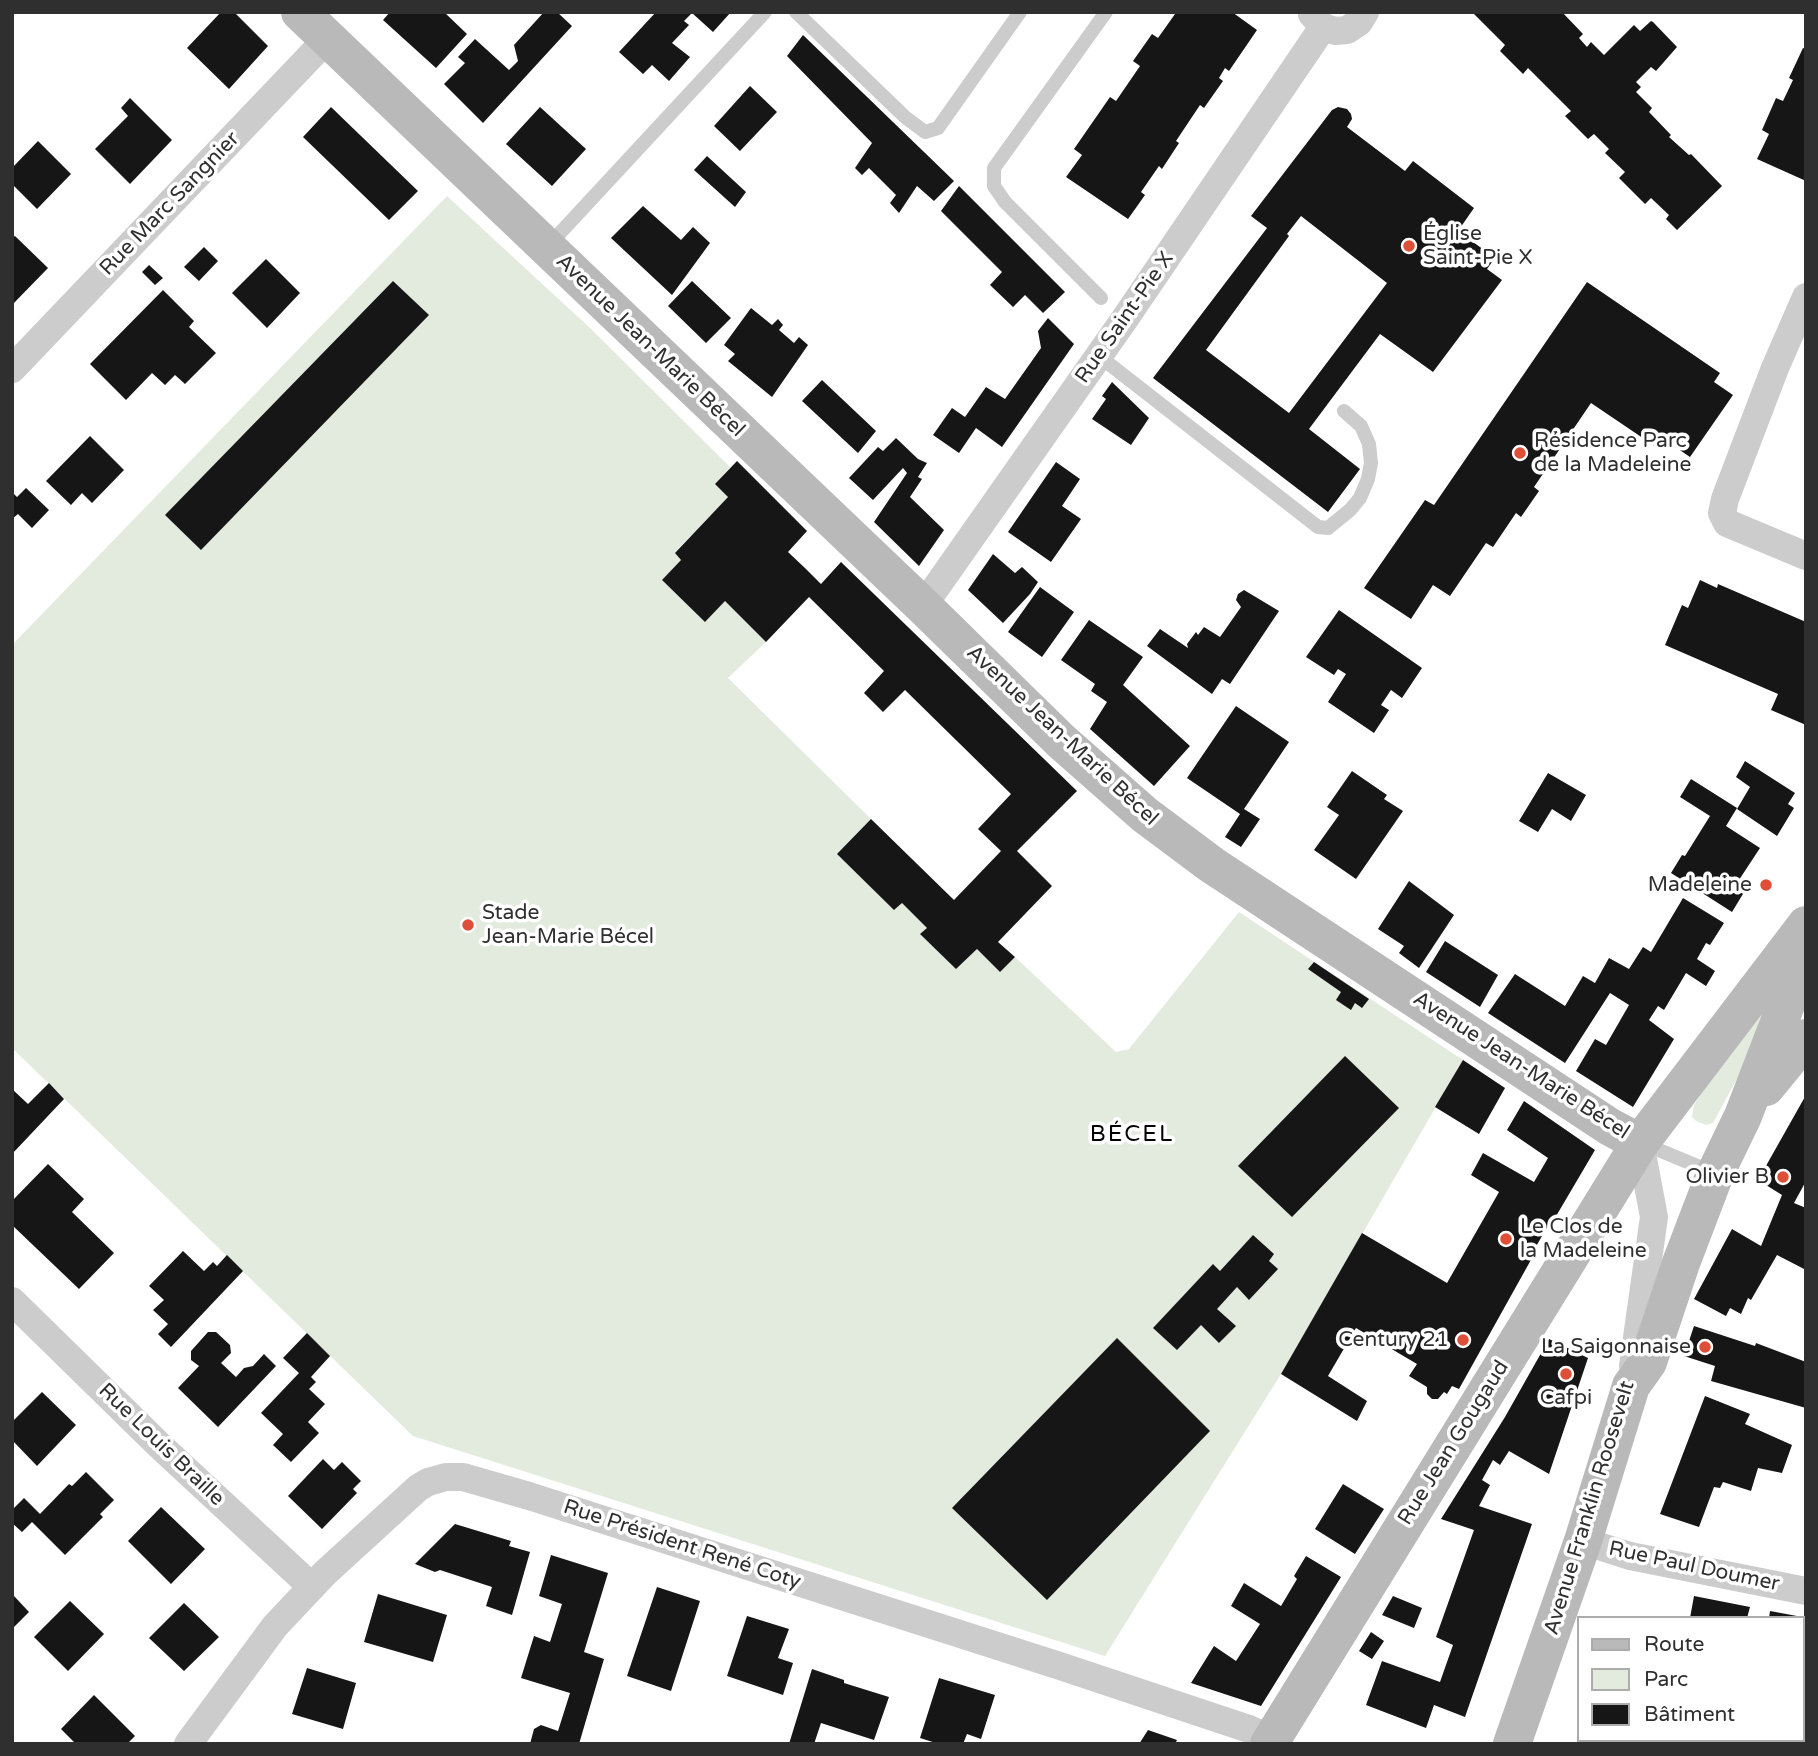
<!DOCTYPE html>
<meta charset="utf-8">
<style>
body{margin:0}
#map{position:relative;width:1818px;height:1756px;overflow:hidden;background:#fff;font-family:"Varela Round",sans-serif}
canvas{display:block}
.frame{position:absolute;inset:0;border:14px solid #2f2f2f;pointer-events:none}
.legend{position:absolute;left:1577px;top:1616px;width:228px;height:126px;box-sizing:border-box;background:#fff;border:2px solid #acacac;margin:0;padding:9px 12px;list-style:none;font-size:21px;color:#2f2f2f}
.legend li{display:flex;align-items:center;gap:14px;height:35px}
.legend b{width:35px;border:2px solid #acacac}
</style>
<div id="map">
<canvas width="1818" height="1756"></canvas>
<div class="frame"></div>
<ul class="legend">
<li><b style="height:9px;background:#b9b9b9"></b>Route</li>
<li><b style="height:19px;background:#e2ebdd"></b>Parc</li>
<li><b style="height:19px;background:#161616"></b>Bâtiment</li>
</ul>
</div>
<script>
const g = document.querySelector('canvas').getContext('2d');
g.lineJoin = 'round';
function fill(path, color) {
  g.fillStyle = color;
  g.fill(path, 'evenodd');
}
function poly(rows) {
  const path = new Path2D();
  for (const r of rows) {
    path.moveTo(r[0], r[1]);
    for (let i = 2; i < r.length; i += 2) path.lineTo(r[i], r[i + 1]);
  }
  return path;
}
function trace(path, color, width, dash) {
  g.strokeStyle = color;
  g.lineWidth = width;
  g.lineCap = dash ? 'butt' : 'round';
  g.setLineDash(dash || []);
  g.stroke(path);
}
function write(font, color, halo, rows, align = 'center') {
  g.font = font + ' "Varela Round",sans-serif';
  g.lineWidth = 7;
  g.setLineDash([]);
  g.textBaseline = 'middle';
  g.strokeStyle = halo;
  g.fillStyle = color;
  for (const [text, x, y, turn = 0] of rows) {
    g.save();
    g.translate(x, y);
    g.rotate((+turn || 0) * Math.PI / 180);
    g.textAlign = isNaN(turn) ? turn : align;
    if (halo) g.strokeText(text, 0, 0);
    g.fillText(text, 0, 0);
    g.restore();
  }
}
fill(poly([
 [447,196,590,328,730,467,715,484,728,497,675,552,681,560,662,580,705,622,725,601,766,642,728,678,871,819,894,910,902,903,927,928,921,934,956,969,977,949,1000,972,1015,957,1116,1052,1129,1049,1239,912,1463,1060,1281,1374,1105,1656,413,1436,12,1048,12,645],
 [1765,997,1758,1040,1713,1123,1706,1125,1696,1121,1692,1117,1694,1105]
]), '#e2ebdd');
fill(poly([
 [221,12,234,12,268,46,229,89,187,48],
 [390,12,444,12,467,34,436,68,383,20],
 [544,12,557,12,572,26,483,123,444,84,465,63,458,57,475,39,509,70,518,61,514,45],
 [656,12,731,12,713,32,692,13,684,21,689,25,672,43,690,57,669,81,652,65,643,74,619,52],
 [1172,12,1232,12,1257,30,1229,71,1225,68,1219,78,1223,81,1204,108,1200,105,1176,141,1179,143,1162,169,1159,166,1141,192,1145,195,1128,219,1066,177,1082,155,1074,149,1110,97,1116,101,1140,66,1133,61,1152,34,1158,38,1175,14],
 [1472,12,1562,12,1583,34,1579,38,1587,47,1591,42,1604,55,1634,25,1640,31,1651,21,1653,22,1677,47,1656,71,1651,67,1636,82,1641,87,1636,92,1652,108,1649,112,1671,135,1669,137,1689,155,1691,154,1722,186,1677,230,1666,219,1669,215,1651,198,1645,204,1619,178,1625,172,1605,153,1609,149,1594,134,1588,139,1565,116,1571,111,1528,68,1523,74,1500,51,1505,45],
 [803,35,954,181,934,201,917,186,899,213,890,203,896,195,869,168,862,175,855,168,872,143,787,56],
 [1803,48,1806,49,1806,181,1757,159,1769,134,1762,130,1776,98,1783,101,1793,80,1789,78],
 [750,86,777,112,740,151,714,126],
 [130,98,172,140,130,184,95,149,128,116,121,108],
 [331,107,418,191,389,220,303,137],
 [540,107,586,149,552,186,506,144],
 [1338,107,1347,109,1351,114,1352,119,1347,127,1405,171,1413,161,1474,208,1458,231,1495,258,1487,269,1502,280,1433,372,1380,334,1309,429,1360,469,1328,512,1153,378,1267,228,1251,216,1332,110],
 [1301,216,1387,283,1289,413,1206,350,1289,236,1287,234],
 [38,141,71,174,37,209,12,184,12,168],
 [707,156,746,192,735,207,694,170],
 [959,186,1065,292,1043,313,1025,295,1013,307,990,285,1002,272,941,211],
 [643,206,681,240,693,227,710,243,672,295,611,238],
 [15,236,48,268,12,305,12,238],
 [204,247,218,261,199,281,184,267],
 [266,259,300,293,267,328,232,293],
 [149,265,163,278,155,285,142,272],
 [393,281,429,315,201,550,165,515],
 [692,281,731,318,706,343,668,306],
 [1587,282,1720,373,1714,382,1733,395,1690,457,1665,440,1659,449,1591,403,1534,487,1539,491,1521,517,1516,513,1493,547,1486,543,1450,596,1433,585,1411,619,1364,588,1425,500,1434,505],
 [163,290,194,321,189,327,216,353,185,384,175,375,165,385,152,373,126,400,90,364],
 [751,308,772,325,778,319,783,325,779,330,794,343,799,337,808,345,772,397,728,361,735,354,724,345],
 [1048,318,1074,344,1002,447,976,428,959,453,933,435,952,408,965,417,986,387,1005,399,1041,348,1038,331],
 [822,380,876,431,858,453,802,401],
 [1112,382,1149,418,1131,445,1092,419,1106,399,1102,396],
 [90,436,124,470,92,503,82,493,71,505,46,481],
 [896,438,918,459,927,463,918,477,922,479,910,497,944,530,919,566,874,522,907,473,903,468,873,500,849,478,878,447,883,451],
 [737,461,807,531,788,552,806,569,821,584,841,562,1077,791,1017,851,1052,886,998,942,1015,957,1000,972,977,949,956,969,920,934,927,928,902,903,894,910,837,854,871,819,954,900,1001,851,978,829,1011,794,905,690,883,712,864,693,884,671,809,597,766,642,725,601,705,622,662,580,681,560,675,553,728,497,715,484],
 [1056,462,1080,479,1062,506,1081,519,1051,562,1008,532],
 [26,488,49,510,32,528,18,514,12,519,12,492,17,497],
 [993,554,1015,573,1022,567,1038,582,1030,594,1003,623,968,590],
 [1700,580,1717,588,1718,584,1806,622,1806,725,1771,710,1778,694,1665,645,1682,605,1688,608],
 [1040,587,1074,612,1042,657,1008,632],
 [1244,590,1279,611,1230,684,1222,679,1212,694,1147,646,1160,629,1188,648,1187,644,1196,632,1198,635,1204,627,1220,637,1241,607,1236,600,1238,594],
 [1339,610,1422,668,1402,698,1391,690,1381,705,1389,710,1374,733,1328,702,1346,674,1338,669,1334,675,1306,657],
 [1089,620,1143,657,1123,685,1190,746,1154,786,1090,729,1107,702,1091,691,1095,684,1061,660],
 [1236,706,1289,742,1244,809,1260,819,1241,847,1225,837,1240,814,1187,778],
 [1745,761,1795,793,1788,804,1794,808,1777,836,1737,809,1750,787,1736,777],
 [1352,771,1387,795,1384,799,1403,811,1356,879,1314,850,1339,815,1327,807],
 [1548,773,1586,795,1571,821,1552,809,1538,832,1519,821],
 [1691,779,1737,808,1726,826,1760,848,1737,883,1746,889,1732,912,1671,873,1682,855,1685,856,1710,816,1680,797],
 [1409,881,1454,915,1419,968,1399,953,1404,946,1378,929],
 [1683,898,1724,923,1710,945,1706,943,1697,959,1715,971,1706,986,1686,973,1664,1010,1658,1006,1649,1020,1674,1039,1633,1107,1576,1071,1595,1039,1606,1045,1629,1005,1610,993,1565,1063,1488,1013,1515,974,1565,1006,1583,976,1595,983,1609,958,1629,969,1643,947,1651,952],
 [1445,941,1498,975,1480,1007,1426,972],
 [1314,962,1369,999,1362,1008,1355,1003,1351,1010,1336,1000,1341,992,1308,969],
 [1345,1056,1399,1108,1292,1217,1238,1166],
 [1463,1060,1505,1088,1479,1134,1435,1107],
 [49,1083,64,1099,12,1154,12,1089,28,1104],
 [1806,1095,1806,1181,1794,1203,1806,1208,1806,1270,1777,1255,1751,1300,1748,1298,1741,1314,1730,1308,1726,1316,1694,1299,1732,1229,1761,1246,1782,1195,1758,1180],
 [1524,1101,1595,1150,1552,1223,1550,1222,1530,1257,1532,1258,1459,1389,1452,1386,1447,1394,1444,1392,1438,1399,1432,1399,1427,1394,1427,1387,1409,1376,1417,1364,1356,1328,1328,1376,1367,1401,1357,1421,1281,1374,1362,1233,1447,1283,1499,1192,1471,1175,1483,1153,1534,1182,1548,1158,1507,1130],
 [48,1164,84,1199,72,1212,114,1253,79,1289,12,1225,12,1201],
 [1253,1235,1274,1254,1269,1261,1278,1269,1249,1300,1237,1287,1217,1309,1236,1326,1219,1343,1201,1325,1177,1350,1153,1328,1213,1264,1220,1271],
 [183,1251,204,1271,213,1262,217,1266,227,1255,243,1271,171,1347,158,1334,168,1324,153,1310,164,1300,149,1286],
 [1694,1326,1755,1346,1756,1343,1806,1362,1806,1408,1711,1381,1715,1366,1684,1356],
 [208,1332,216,1332,230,1345,231,1353,221,1363,236,1377,244,1368,253,1366,264,1354,276,1366,218,1427,178,1388,199,1366,191,1360,191,1351],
 [307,1333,330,1356,311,1377,316,1382,309,1389,325,1404,308,1422,319,1433,291,1462,273,1445,283,1434,261,1413,299,1373,283,1358],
 [1117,1338,1210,1431,1047,1600,952,1508],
 [1549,1339,1588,1358,1549,1474,1509,1451,1500,1465,1493,1460,1482,1480,1490,1485,1479,1506,1532,1524,1465,1717,1434,1705,1426,1728,1366,1705,1382,1661,1440,1682,1453,1645,1436,1637,1474,1530,1441,1519,1505,1417],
 [42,1392,76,1425,37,1466,12,1440,12,1422],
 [1705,1396,1750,1414,1745,1424,1792,1445,1782,1473,1758,1468,1751,1491,1723,1482,1720,1488,1714,1487,1699,1527,1660,1514],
 [323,1459,334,1470,342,1462,361,1481,353,1489,357,1493,322,1529,288,1496],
 [86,1472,114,1500,100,1514,103,1517,65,1555,32,1522,22,1532,12,1523,12,1510,24,1498,40,1514,69,1484,72,1486],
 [1343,1484,1384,1509,1355,1554,1315,1529],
 [161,1507,205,1549,171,1584,128,1541],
 [455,1524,511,1541,509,1546,530,1552,512,1615,486,1606,492,1587,440,1570,435,1572,415,1564],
 [551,1555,608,1573,584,1652,604,1659,579,1744,530,1744,534,1729,541,1725,558,1731,570,1693,521,1678,534,1636,550,1642,562,1604,539,1596],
 [1306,1556,1341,1577,1261,1706,1191,1683,1214,1646,1236,1661,1260,1624,1231,1606,1244,1583,1281,1606,1297,1579,1294,1576],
 [657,1587,700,1601,671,1691,627,1676],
 [378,1594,447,1615,433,1662,364,1642],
 [14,1596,29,1612,12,1629,12,1597],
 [1393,1596,1422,1608,1414,1628,1382,1615],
 [1694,1596,1750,1607,1747,1618,1690,1618],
 [70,1601,104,1634,68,1671,34,1637],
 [184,1603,219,1637,184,1671,149,1638],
 [1770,1611,1797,1616,1797,1618,1769,1618],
 [747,1616,789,1629,778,1658,793,1663,783,1695,727,1676],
 [1802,1625,1806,1625,1806,1674,1802,1674],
 [1371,1632,1384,1641,1372,1659,1359,1651],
 [307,1668,356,1683,343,1729,292,1714],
 [812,1669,844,1680,844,1683,889,1697,874,1740,821,1723,814,1744,789,1744],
 [939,1678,995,1695,981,1739,967,1734,963,1744,939,1744,920,1738],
 [94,1695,135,1736,127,1744,76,1744,61,1729],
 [1148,1730,1177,1740,1175,1744,1139,1744]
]), '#161616');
trace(poly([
 [796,12,905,117,925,132,938,128,1020,12],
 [547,247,765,12],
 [1101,298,1005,202,994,186,994,168,1106,12],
 [1099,356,1318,527,1328,528,1350,510,1360,498,1368,479,1371,463,1369,444,1361,426,1344,411],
 [1642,1143,1714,1173]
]), '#ccc', 14);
trace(poly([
 [1312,14,1323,27,1335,31,1347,30,1359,22,1365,12],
 [1806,297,1775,368,1725,499,1722,513,1727,523,1806,556],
 [12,369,327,39],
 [923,606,1124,320,1323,27],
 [12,1301,159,1445,312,1587],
 [1633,1366,1654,1217,1640,1143],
 [1583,1541,1630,1556,1806,1591],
 [188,1744,275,1626,325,1573,418,1488,428,1482,446,1477,463,1477,529,1496,1060,1666,1249,1729,1272,1739]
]), '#ccc', 28);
trace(poly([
 [300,12,923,606,1061,741,1145,815,1212,865,1610,1127,1640,1143],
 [1766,1087,1806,1038],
 [1269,1744,1640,1143,1806,925],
 [1512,1744,1583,1541,1631,1386,1648,1362,1681,1263,1715,1174,1743,1116,1806,953]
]), '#b9b9b9', 38);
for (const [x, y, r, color] of [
 [1409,246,7,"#df4f38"],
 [1520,453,7,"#df4f38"],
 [1766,885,7,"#df4f38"],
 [468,925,7,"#df4f38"],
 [1783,1177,7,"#df4f38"],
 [1506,1239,7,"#df4f38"],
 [1463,1340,7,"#df4f38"],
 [1705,1347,7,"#df4f38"],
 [1566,1374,7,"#df4f38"]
]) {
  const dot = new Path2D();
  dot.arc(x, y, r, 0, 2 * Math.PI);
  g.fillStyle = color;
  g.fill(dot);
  trace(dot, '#fff', 2.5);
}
write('21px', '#2f2f2f', '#fff', [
 ["Rue Marc Sangnier",170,204,-46],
 ["Rue Saint-Pie X",1125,318,-55],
 ["Avenue Jean-Marie Bécel",650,346,44],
 ["Avenue Jean-Marie Bécel",1062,736,43],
 ["Avenue Jean-Marie Bécel",1521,1066,33],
 ["Rue Jean Gougaud",1454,1443,-58],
 ["Rue Louis Braille",161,1445,44],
 ["Avenue Franklin Roosevelt",1590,1508,-73],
 ["Rue Président René Coty",682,1545,18],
 ["Rue Paul Doumer",1694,1567,12]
]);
write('21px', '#2f2f2f', '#fff', [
 ["Église",1423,234],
 ["Saint-Pie X",1423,258],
 ["Résidence Parc",1534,441],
 ["de la Madeleine",1534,465],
 ["Madeleine",1752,885,"right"],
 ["Stade",482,913],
 ["Jean-Marie Bécel",482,937],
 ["Olivier B",1769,1177,"right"],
 ["Le Clos de",1520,1227],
 ["la Madeleine",1520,1251],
 ["Century 21",1449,1340,"right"],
 ["La Saigonnaise",1691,1347,"right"],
 ["Cafpi",1566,1398,"center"]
], 'left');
g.letterSpacing = '2px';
write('23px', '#000', '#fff', [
 ["BÉCEL",1132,1135]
]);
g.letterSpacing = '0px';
</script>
